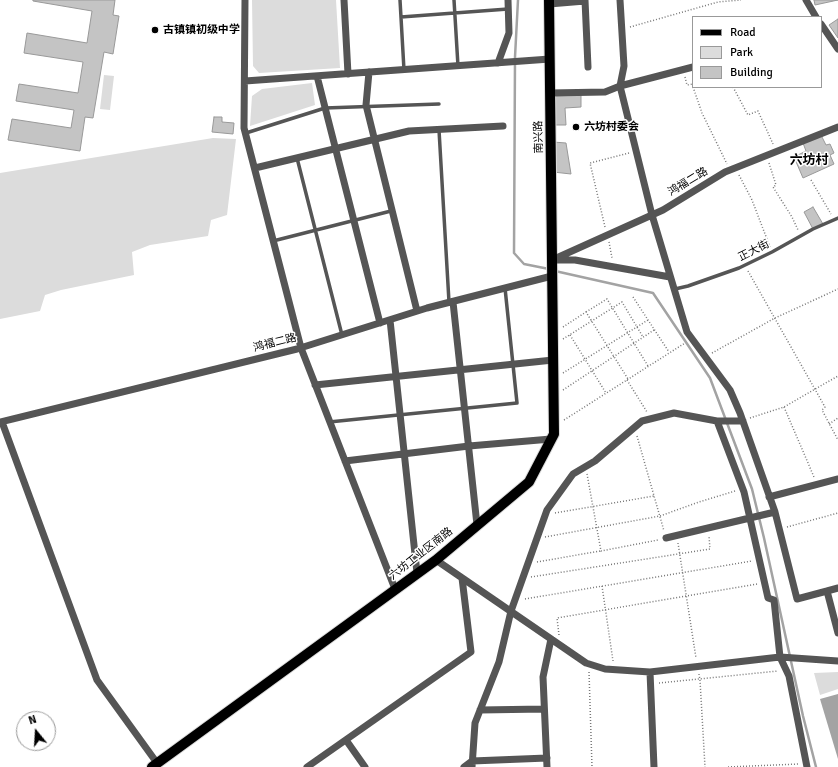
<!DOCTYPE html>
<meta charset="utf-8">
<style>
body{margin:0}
#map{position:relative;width:838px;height:767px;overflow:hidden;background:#fff;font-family:Signika,sans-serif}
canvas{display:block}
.legend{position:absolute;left:692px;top:16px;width:130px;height:72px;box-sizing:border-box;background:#fff;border:1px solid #999;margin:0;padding:5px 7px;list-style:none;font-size:12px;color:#000}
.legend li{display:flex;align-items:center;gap:8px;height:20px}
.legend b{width:20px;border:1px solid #999}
.north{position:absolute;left:16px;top:711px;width:40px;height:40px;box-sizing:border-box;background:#fff;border:1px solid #999;border-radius:50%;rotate:342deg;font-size:11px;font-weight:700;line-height:16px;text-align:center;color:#000}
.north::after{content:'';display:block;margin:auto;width:14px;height:18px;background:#000;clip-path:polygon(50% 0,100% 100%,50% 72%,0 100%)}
</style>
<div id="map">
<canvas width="838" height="767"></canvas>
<ul class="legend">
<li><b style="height:5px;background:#000"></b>Road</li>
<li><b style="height:11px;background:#dcdcdc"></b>Park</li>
<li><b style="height:11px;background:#c4c4c4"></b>Building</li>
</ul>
<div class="north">N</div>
</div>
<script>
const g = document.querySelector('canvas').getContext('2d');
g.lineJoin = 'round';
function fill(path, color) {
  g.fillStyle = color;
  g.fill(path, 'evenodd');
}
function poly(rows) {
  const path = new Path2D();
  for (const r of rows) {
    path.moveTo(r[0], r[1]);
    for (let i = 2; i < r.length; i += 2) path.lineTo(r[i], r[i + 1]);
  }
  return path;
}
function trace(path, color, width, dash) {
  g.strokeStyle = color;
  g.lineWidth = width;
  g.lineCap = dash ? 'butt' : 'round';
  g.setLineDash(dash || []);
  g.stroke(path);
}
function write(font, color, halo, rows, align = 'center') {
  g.font = font + ' Signika,"Noto Sans SC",sans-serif';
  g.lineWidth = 3;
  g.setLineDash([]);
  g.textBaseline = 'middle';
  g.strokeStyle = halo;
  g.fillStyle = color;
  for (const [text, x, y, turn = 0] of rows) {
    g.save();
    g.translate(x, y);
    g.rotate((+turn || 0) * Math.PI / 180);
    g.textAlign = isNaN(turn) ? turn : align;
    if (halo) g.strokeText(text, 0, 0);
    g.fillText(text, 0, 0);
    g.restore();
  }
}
fill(poly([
 [252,0,336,0,340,68,259,73,253,66],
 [104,75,114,76,110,110,100,109],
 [312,83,315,105,250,126,252,96,262,89],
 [213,138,236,139,227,215,211,220,208,236,150,245,132,252,134,275,61,290,45,295,40,311,0,319,0,173],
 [838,672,838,689,820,695,814,673]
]), '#dcdcdc');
fill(poly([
 [838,694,838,759,820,699]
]), '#a3a3a3');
trace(poly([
 [518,0,515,57,514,253,524,264,549,269],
 [555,271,653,293,710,378,752,489,764,538,803,716,816,767]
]), '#a3a3a3', 2.5);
const building = poly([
 [33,0,115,0,113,15,119,16,113,54,104,52,93,118,85,117,80,151,8,140,12,119,71,128,74,110,16,101,19,84,78,93,83,62,24,53,27,33,87,43,92,11,33,1,33,0],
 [814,0,838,0,815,5,814,0],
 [838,19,838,38,829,25,838,19],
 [581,95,581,107,565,108,566,125,553,125,553,96,581,95],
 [214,117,222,117,222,122,234,123,233,134,212,132,214,117],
 [821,135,826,145,830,144,834,153,830,155,834,164,803,178,794,157,806,151,803,143,821,135],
 [553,142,566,143,571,174,553,172,553,142],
 [813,207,823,224,813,229,804,212,813,207]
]);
fill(building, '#c4c4c4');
trace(building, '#999', 1);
const primary = poly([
 [152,767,436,560,529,482,554,434,549,0]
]);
trace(primary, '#dbdbdb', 12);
trace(poly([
 [630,27,718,2,741,0],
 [685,77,687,85,693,84,693,86],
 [693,87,702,113,727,164],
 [733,87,748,115,758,111,773,144],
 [769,163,776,185,773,187,792,217,798,230],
 [739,175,752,200,770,247],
 [811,180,831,214],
 [605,227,590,163,629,153],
 [609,242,612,258],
 [748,271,825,407,822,410,838,440],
 [633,297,669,352],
 [586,312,607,299,648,366],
 [563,327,586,312,628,379],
 [570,335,606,393],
 [563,339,622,302,643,337],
 [712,353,775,318,838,289],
 [563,373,648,320],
 [627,380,647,412],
 [563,390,654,330],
 [784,407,814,477],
 [750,418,784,407,838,376],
 [564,420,685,343],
 [829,424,838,418],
 [637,436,664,531],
 [587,474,601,551,658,540],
 [555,513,654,496],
 [787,527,838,513],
 [545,537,660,516,699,502,735,491],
 [678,543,696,658],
 [537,562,600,551],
 [531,577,710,549,709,536],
 [602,586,613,661],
 [525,599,752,561],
 [559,635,557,618,757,584],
 [589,672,592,767],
 [699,674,700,680,705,767],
 [659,683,778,671],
 [728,767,798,764]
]), '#777', 1.5, [1, 2]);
trace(poly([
 [400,0,404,70],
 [454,0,458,66],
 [401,17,508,9],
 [439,130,449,302],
 [246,133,325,108,439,104],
 [297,158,342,335],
 [273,241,391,211],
 [675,289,688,286,739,268,772,252,813,229,838,218],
 [329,422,517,403,505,288]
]), '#555', 3.5);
trace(poly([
 [245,0,244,128,301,348,395,589],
 [344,0,348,74],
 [585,0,588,67],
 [620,0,624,66,620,86,652,215,687,332,730,390,740,413,775,512,797,599,827,591],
 [806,0,816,17],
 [549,4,585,1],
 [821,24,838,49],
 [498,63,509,33,508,0],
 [369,72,366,105,417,311],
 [317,76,380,323],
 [245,81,550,59],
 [550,93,605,92,620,86,693,67],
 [255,168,409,131,503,126],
 [552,260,663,210,725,172,838,127],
 [555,260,575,260,670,277],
 [453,302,477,525],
 [390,320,417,573],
 [315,385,553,360],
 [717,421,744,492,768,598,774,600,780,657,789,676,807,767],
 [0,422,297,349,427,308,552,276],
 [2,422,97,680,157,763],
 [345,461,469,446,551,439],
 [769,497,838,479],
 [666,538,775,512],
 [436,560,586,663,605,669,650,672,780,657,838,661],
 [838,588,827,591,838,633],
 [650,672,654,767],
 [480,710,544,709],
 [346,740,365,767],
 [307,767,471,652,462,578],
 [464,767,472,761,547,758],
 [472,767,475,723,499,662,511,611,547,510,573,474,595,461,642,421,674,413,717,421,743,421],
 [547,767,543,677,551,639]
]), '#555', 7);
trace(primary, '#000', 10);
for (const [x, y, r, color] of [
 [155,30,4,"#000"],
 [576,127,4,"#000"]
]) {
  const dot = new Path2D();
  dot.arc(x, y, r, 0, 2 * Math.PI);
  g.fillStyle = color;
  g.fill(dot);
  trace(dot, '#fff', 1.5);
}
write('bold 11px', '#000', '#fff', [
 ["古镇镇初级中学",163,30],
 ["六坊村委会",584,127]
], 'left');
write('11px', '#000', '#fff', [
 ["南兴路",539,137,-91],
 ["鸿福二路",688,182,-31],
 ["正大街",754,251,-27],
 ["鸿福二路",275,343,-14],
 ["六坊工业区南路",421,554,-38]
]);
write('bold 13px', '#000', '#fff', [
 ["六坊村",809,161]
]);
</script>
